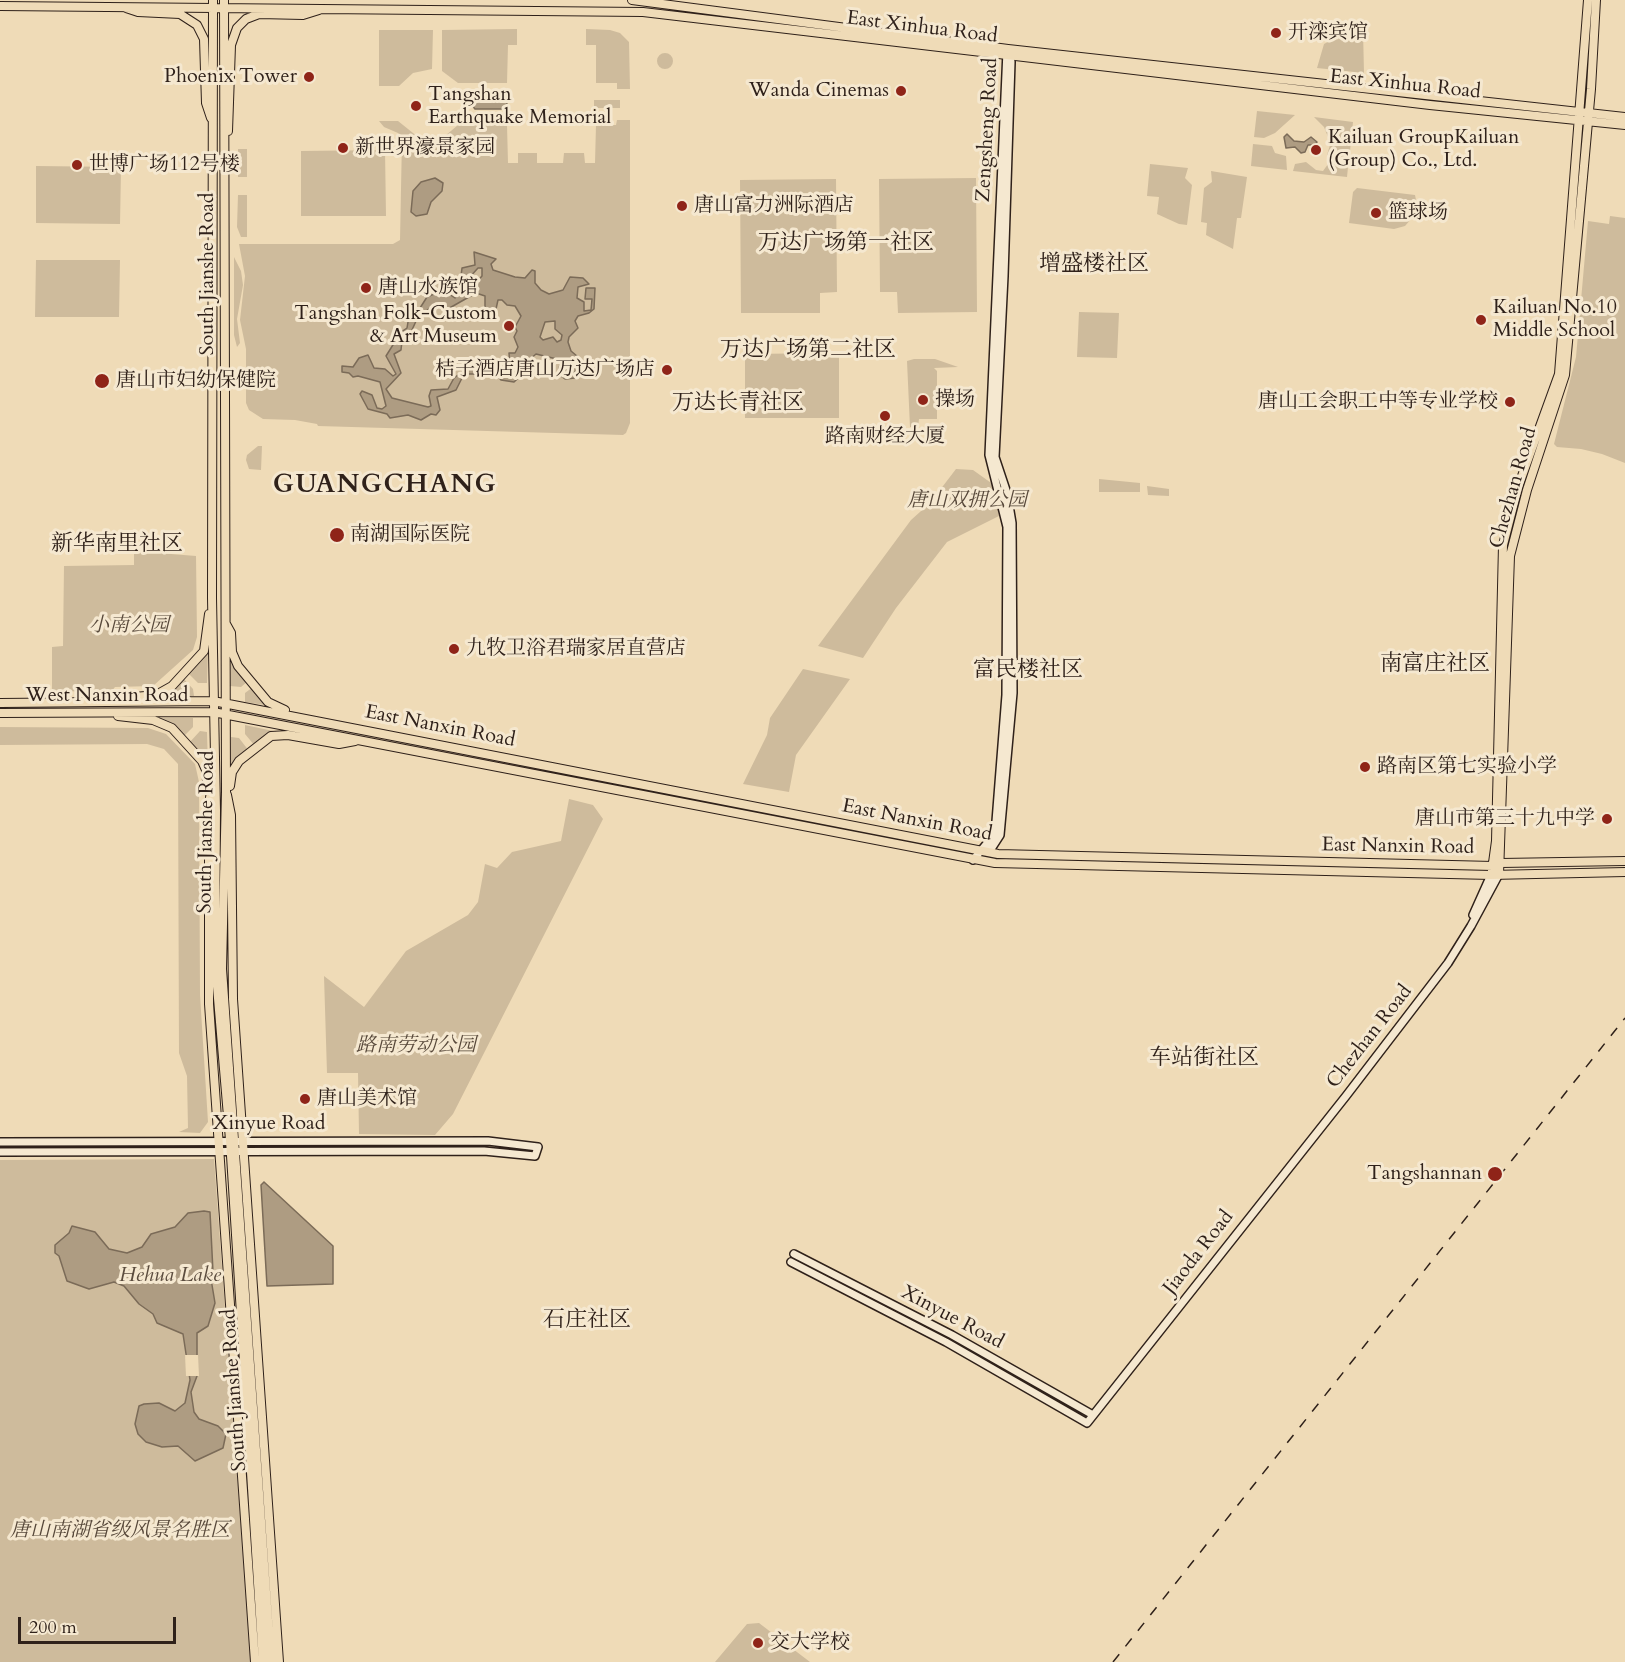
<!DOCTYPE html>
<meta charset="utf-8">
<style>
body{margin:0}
#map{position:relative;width:1625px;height:1662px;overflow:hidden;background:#efdbb7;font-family:Cardo,serif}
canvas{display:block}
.scale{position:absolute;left:18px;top:1617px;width:158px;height:27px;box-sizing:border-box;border:3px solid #2f211a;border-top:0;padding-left:8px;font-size:18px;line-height:21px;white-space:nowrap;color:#2f211a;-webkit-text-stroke:4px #f5e8d0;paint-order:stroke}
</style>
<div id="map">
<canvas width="1625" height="1662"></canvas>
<div class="scale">200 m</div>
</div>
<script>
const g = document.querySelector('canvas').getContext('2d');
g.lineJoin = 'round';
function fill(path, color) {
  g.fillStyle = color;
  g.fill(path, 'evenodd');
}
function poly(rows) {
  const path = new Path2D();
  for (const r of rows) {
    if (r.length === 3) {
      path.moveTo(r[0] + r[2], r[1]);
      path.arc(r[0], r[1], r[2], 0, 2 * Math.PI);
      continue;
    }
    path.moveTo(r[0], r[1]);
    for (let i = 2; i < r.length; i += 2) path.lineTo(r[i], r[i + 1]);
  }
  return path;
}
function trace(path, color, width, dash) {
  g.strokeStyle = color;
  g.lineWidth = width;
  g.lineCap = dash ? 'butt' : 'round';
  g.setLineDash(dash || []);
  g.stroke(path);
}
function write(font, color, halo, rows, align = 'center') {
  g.font = font + ' Cardo,"Noto Serif SC",serif';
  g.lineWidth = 6;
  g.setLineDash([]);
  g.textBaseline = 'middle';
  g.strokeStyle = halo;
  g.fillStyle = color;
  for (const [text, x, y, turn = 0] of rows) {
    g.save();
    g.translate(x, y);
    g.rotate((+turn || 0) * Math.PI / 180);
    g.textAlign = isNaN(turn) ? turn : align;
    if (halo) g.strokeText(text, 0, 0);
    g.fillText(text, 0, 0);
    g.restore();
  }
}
fill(poly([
 [517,29,517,45,508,45,507,83,458,83,442,71,442,30],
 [586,29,610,30,620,33,629,42,630,89,617,89,617,83,596,83,596,45,586,45],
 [1338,29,1363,30,1364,73,1317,68,1324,44,1339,36],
 [379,30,433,30,432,69,413,73,399,86,379,86],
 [665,61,8],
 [594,100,620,100,620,108,594,108],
 [1257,111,1295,115,1275,133,1264,138,1254,137],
 [1314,117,1353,122,1350,151,1345,157,1327,155,1330,145,1328,137,1324,127],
 [617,120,630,120,630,423,626,433,623,435,318,426,317,424,295,420,263,419,249,410,246,403,246,349,240,320,245,276,239,244,393,244,400,240,402,139,398,133,384,127,379,121,398,121,418,137,428,139,445,136,458,125,507,125,508,163,518,163,518,153,537,153,537,163,563,163,564,153,584,153,585,163,595,163,596,125,616,125],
 [1253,144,1272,146,1275,153,1286,156,1287,170,1251,166],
 [238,149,247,149,247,177,238,177],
 [385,150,386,216,301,216,301,151],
 [1331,160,1344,161,1348,167,1347,177,1293,171,1295,164,1306,162,1316,170,1323,171],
 [1150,164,1188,168,1185,178,1192,185,1187,225,1179,224,1157,214,1159,197,1147,196],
 [36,166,121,167,120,224,36,223],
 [1211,171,1247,177,1241,218,1237,218,1233,249,1206,235,1207,223,1201,222,1204,188,1212,182],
 [976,178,977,312,898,313,897,292,880,292,879,179],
 [836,179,837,292,820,293,820,313,741,313,740,180],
 [1357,188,1415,195,1417,205,1412,218,1405,226,1394,229,1349,223,1353,192],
 [238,195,247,195,247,237,241,237,237,227],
 [1610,216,1625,218,1625,463,1602,454,1581,449,1557,447,1554,444,1576,357,1588,221,1609,224],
 [234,257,241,271,243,285,237,319,240,343,237,347,234,335],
 [36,260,120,260,119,317,35,317],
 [1079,312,1119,313,1117,358,1077,357],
 [839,353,839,418,745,418,745,354],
 [914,359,935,359,958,367,934,368,937,371,937,419,919,419,918,427,910,427,907,361],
 [258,446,262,446,261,470,249,469,246,460,247,455],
 [956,469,973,470,994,485,999,516,947,542,896,608,863,658,818,646,911,520,930,503],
 [1099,479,1140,483,1140,492,1099,492],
 [1147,486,1169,489,1169,496,1148,495],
 [134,551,196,556,197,637,193,650,153,686,115,687,111,692,52,691,52,647,63,646,64,566,134,565],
 [208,649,207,683,198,683,188,673],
 [231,655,248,681,241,687,230,686],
 [803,669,850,679,796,755,789,792,743,784,767,735,770,718],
 [183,678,193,689,194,696,159,697],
 [253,687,271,706,245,702,245,693],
 [156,718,193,718,193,727,182,738],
 [245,725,278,732,255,746,245,734],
 [0,727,148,728,166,734,195,764,199,782,200,995,208,1122,200,1133,179,1132,188,1128,187,1076,179,1053,178,764,164,749,147,744,0,745],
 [200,731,207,732,208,769,189,743],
 [231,737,239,738,249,751,230,773],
 [569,799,593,805,603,819,453,1114,435,1135,359,1134,358,1073,327,1073,324,976,364,1007,406,951,468,915,478,902,485,864,497,868,512,852,561,841],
 [214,1159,251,1662,0,1662,0,1160],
 [759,1623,810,1662,715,1662,747,1624]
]), '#cebb9c');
const water = poly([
 [475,100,507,100,507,109,475,109,471,104,475,100],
 [1287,134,1294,141,1304,142,1311,137,1317,142,1315,145,1308,145,1305,152,1301,153,1295,147,1286,148,1284,137,1287,134],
 [435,178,443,183,442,191,431,202,427,214,416,216,411,212,413,191,421,182,435,178],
 [474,252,496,259,491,264,493,270,515,277,525,278,532,270,535,271,535,283,541,290,549,294,563,290,570,277,583,278,589,284,578,287,577,298,584,302,584,311,591,310,592,299,585,299,586,288,595,288,594,309,589,313,578,316,575,321,578,328,569,337,568,342,571,351,584,362,584,367,575,372,575,378,565,379,558,374,561,360,536,354,523,365,525,372,514,382,501,380,496,374,464,374,456,390,437,397,440,410,436,415,431,414,421,420,408,415,390,418,387,414,368,409,360,394,362,391,372,395,377,408,382,409,386,406,380,382,358,376,353,377,349,373,342,372,342,366,353,367,359,358,368,355,374,368,385,369,393,376,396,374,386,356,401,332,407,328,410,310,420,308,427,297,434,294,446,292,455,298,462,291,463,285,473,286,482,276,482,268,478,268,469,278,461,276,462,268,475,265,474,252],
 [476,293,485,296,485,308,496,309,498,300,502,300,507,305,515,306,521,316,515,327,517,331,514,337,518,347,515,353,509,353,510,366,503,370,498,364,483,369,470,366,454,378,448,389,431,390,429,396,431,406,428,407,392,398,386,389,401,373,394,354,401,350,402,341,411,332,417,319,432,306,446,310,476,293],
 [555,321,555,329,562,335,561,340,557,342,553,337,543,340,540,337,545,322,555,321],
 [264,1182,333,1246,333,1284,267,1286,261,1185,264,1182],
 [204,1211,210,1212,213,1272,210,1273,215,1303,208,1326,197,1333,197,1376,191,1392,194,1412,199,1419,218,1426,226,1434,223,1448,195,1461,178,1446,162,1447,146,1442,138,1434,135,1424,139,1406,144,1404,159,1403,175,1411,185,1403,190,1380,183,1334,157,1323,153,1314,139,1304,124,1286,114,1282,89,1289,67,1281,59,1256,55,1253,55,1245,69,1233,72,1226,95,1232,109,1249,127,1253,142,1247,151,1234,175,1227,188,1213,204,1211]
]);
fill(water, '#ae9c82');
trace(water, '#7b6b58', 1.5);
fill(poly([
 [185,1355,198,1355,199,1376,186,1376]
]), '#efdbb7');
const secondary = poly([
 [989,852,1000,835,1013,693,1012,523,1007,493,995,457,1004,276,1011,62,1009,51],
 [973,860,995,834,1006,695,1007,527,989,455,1007,51],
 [1473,915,1491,875],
 [0,1142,488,1141,538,1147,535,1156,484,1151,0,1152],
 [794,1254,952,1335,1093,1415],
 [791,1262,946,1342,1087,1423,1346,1096,1448,963,1471,926,1499,874]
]);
const primary = poly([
 [213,0,212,598,216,810,215,963,230,1140,263,1662],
 [224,0,226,791,222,969,271,1662],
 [632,0,1008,49,1625,117],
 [0,6,643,12,1430,105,1625,125],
 [126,8,138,12,180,14,197,25,204,39,206,103,211,118],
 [228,131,231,45,237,28,246,19,259,14,303,15,319,10],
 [226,624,231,633,232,652,238,666,268,702,285,710],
 [113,699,156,695,172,686,204,651,209,614],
 [0,703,213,701,998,854,1493,866,1501,863,1625,861],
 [0,713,213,712,995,863,1491,875,1625,872],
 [118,716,153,720,172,728,202,761,206,770,208,791],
 [212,785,209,804,209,1004,255,1662],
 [230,786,232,772,239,761,271,736,288,735,339,744,355,741],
 [227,795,231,815,233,999,279,1662],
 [1492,870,1496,841,1503,545,1518,487,1559,374,1588,0],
 [1499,874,1510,556,1527,490,1565,375,1591,89,1596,0]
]);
trace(secondary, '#2f211a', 10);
trace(primary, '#2f211a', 10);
trace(secondary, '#f5e8d0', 7);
trace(primary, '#efdbb7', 8);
trace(poly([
 [1113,1662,1625,1018]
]), '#2f211a', 1.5, [10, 10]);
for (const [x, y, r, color] of [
 [1276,33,6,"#8f2418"],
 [309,77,6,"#8f2418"],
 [901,91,6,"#8f2418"],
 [416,106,6,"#8f2418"],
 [343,148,6,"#8f2418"],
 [1316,150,6,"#8f2418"],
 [77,165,6,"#8f2418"],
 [682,206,6,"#8f2418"],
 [1376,213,6,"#8f2418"],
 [366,288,6,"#8f2418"],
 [1481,320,6,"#8f2418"],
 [509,326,6,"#8f2418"],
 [667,370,6,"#8f2418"],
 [102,381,8,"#8f2418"],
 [923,400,6,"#8f2418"],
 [1510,402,6,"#8f2418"],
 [885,416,6,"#8f2418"],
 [337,535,8,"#8f2418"],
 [454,649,6,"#8f2418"],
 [1365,767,6,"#8f2418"],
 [1607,819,6,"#8f2418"],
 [305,1099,6,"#8f2418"],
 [1495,1174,8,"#8f2418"],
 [758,1643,6,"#8f2418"]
]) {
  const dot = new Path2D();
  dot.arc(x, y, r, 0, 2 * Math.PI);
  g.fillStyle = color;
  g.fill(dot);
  trace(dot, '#f5e8d0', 2);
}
write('20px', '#2f211a', '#f5e8d0', [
 ["East Xinhua Road",922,28,7],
 ["East Xinhua Road",1405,85,6],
 ["Zengsheng Road",988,130,-87],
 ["South Jianshe Road",208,274,-90],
 ["Chezhan Road",1514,488,-74],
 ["West Nanxin Road",107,696],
 ["East Nanxin Road",440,727,11],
 ["East Nanxin Road",917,821,11],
 ["South Jianshe Road",207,832,-89],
 ["East Nanxin Road",1398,847,1],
 ["Chezhan Road",1370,1037,-52],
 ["Xinyue Road",269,1124],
 ["Jiaoda Road",1199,1253,-52],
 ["Xinyue Road",952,1318,28],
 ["South Jianshe Road",235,1390,-94]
]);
write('20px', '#2f211a', '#f5e8d0', [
 ["开滦宾馆",1288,33],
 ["Phoenix Tower",297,77,"right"],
 ["Wanda Cinemas",889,91,"right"],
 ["Tangshan",428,95],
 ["Earthquake Memorial",428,118],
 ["Kailuan GroupKailuan",1328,138],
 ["(Group) Co., Ltd.",1328,161],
 ["新世界濠景家园",355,148],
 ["世博广场112号楼",89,165],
 ["唐山富力洲际酒店",694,206],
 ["篮球场",1388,213],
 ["唐山水族馆",378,288],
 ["Kailuan No.10",1493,308],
 ["Middle School",1493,331],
 ["Tangshan Folk-Custom",497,314,"right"],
 ["& Art Museum",497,337,"right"],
 ["桔子酒店唐山万达广场店",655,370,"right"],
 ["唐山市妇幼保健院",116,381],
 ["操场",935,400],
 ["唐山工会职工中等专业学校",1498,402,"right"],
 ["路南财经大厦",885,437,"center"],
 ["南湖国际医院",350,535],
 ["九牧卫浴君瑞家居直营店",466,649],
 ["路南区第七实验小学",1377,767],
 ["唐山市第三十九中学",1595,819,"right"],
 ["唐山美术馆",317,1099],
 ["Tangshannan",1482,1174,"right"],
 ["交大学校",770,1643]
], 'left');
write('italic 20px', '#57483a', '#f5e8d0', [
 ["唐山双拥公园",967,501],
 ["小南公园",129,626],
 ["路南劳动公园",416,1046],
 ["唐山南湖省级风景名胜区",120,1531]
]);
write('italic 21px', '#5b4c3e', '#f5e8d0', [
 ["Hehua Lake",170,1276]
]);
write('22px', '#2f211a', '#f5e8d0', [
 ["万达广场第一社区",846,244],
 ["增盛楼社区",1094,265],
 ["万达广场第二社区",808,351],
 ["万达长青社区",738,404],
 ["新华南里社区",117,545],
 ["南富庄社区",1435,665],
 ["富民楼社区",1028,671],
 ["车站街社区",1204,1059],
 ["石庄社区",587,1321]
]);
g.letterSpacing = '1.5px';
write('bold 26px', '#2f211a', '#f5e8d0', [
 ["GUANGCHANG",385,486]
]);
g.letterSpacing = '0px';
</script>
